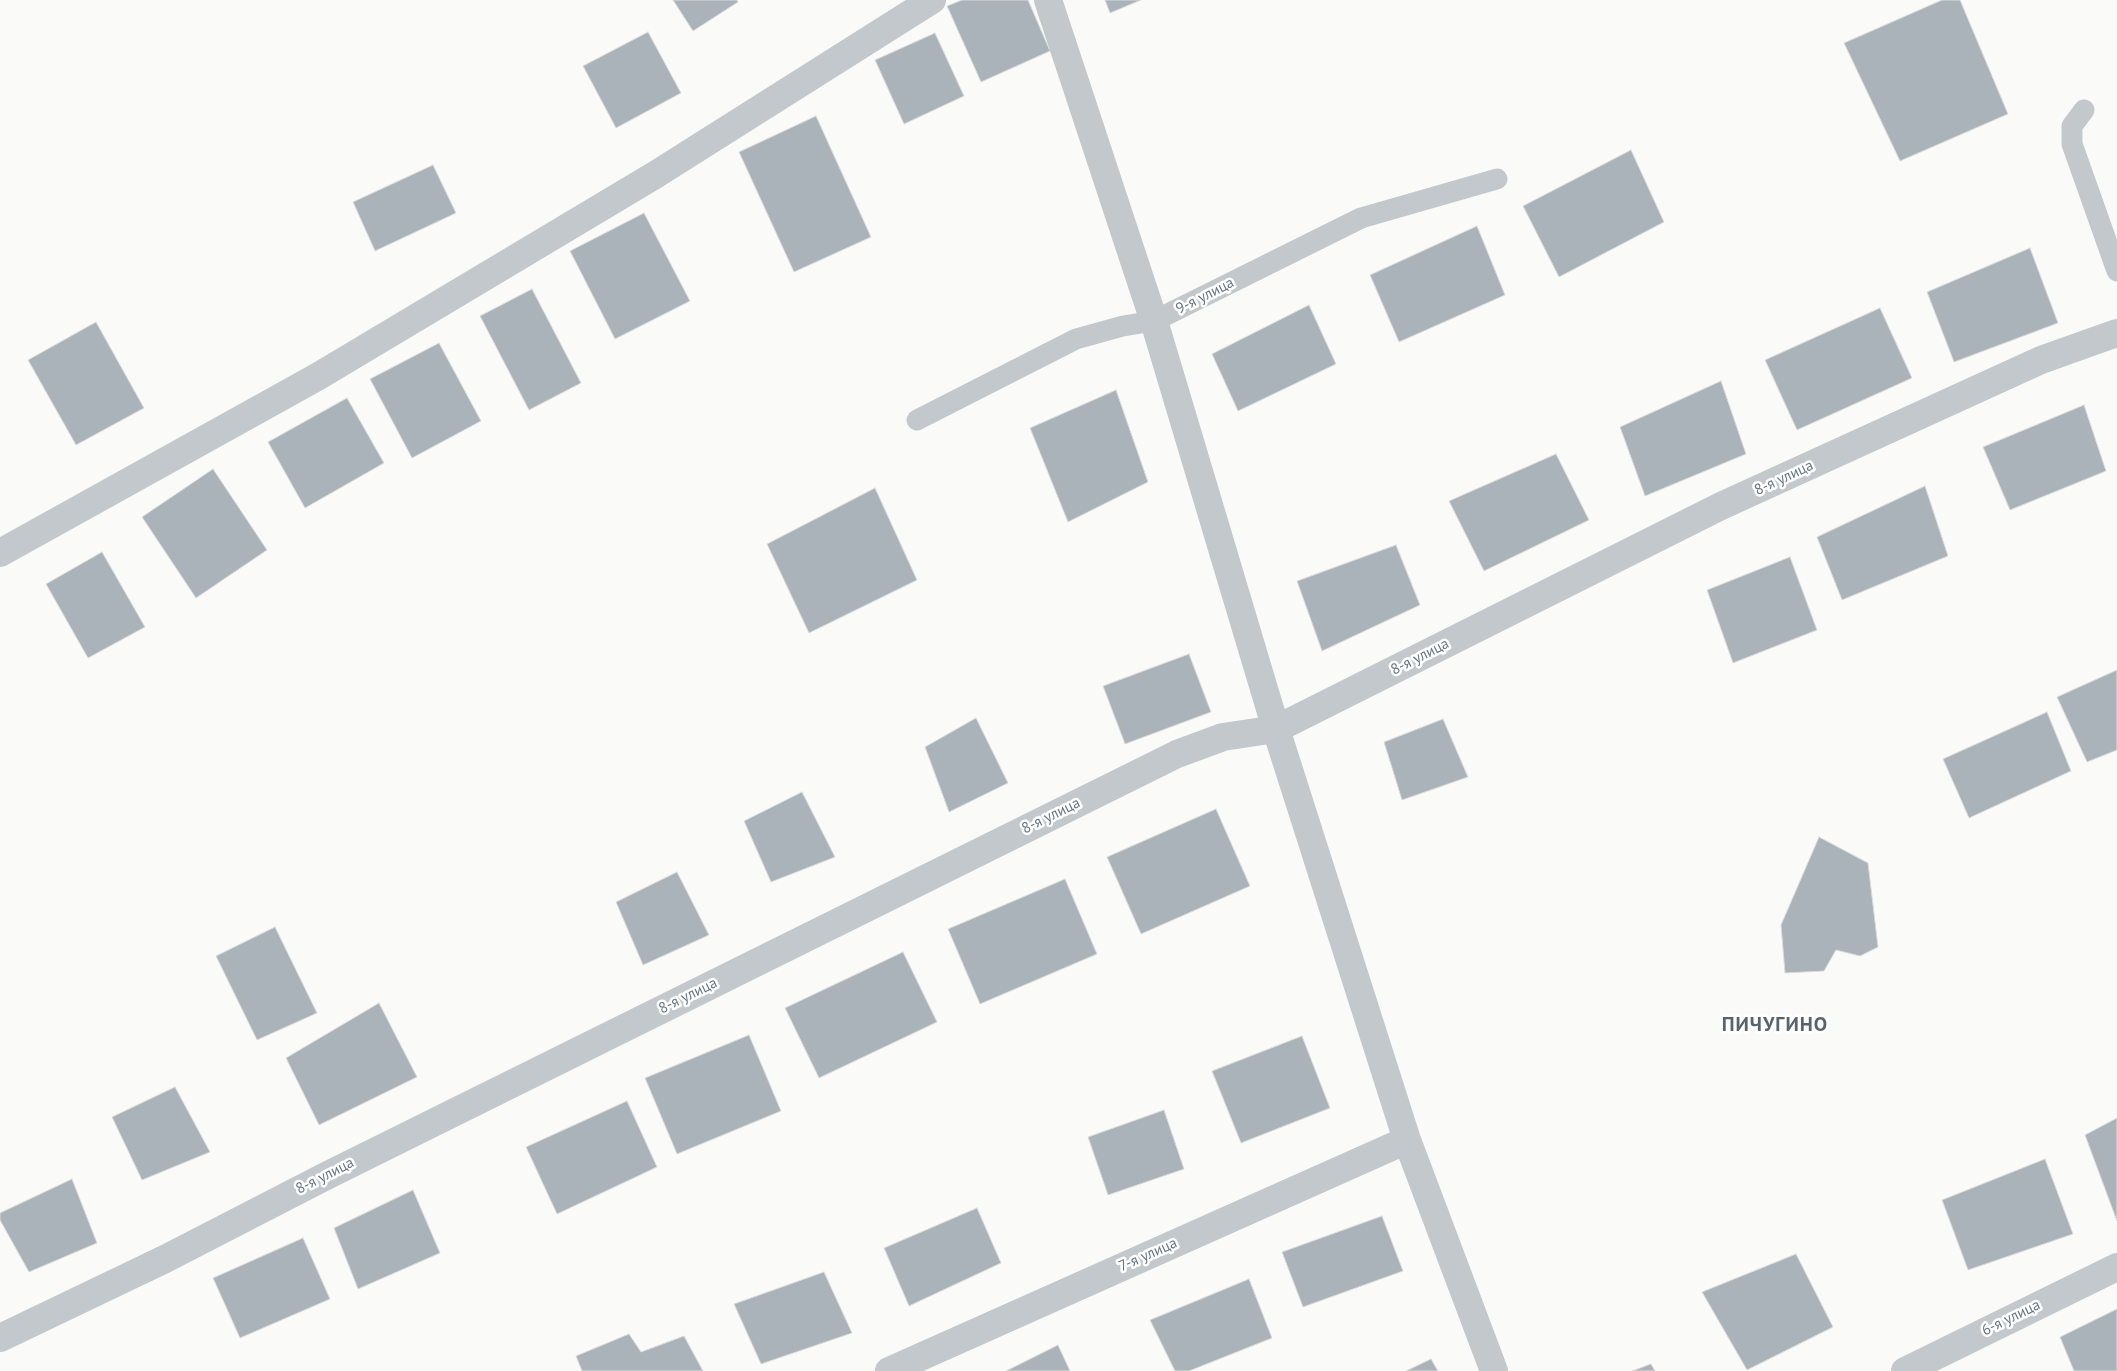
<!DOCTYPE html>
<meta charset="utf-8">
<style>
body{margin:0}
canvas{display:block;background:#fafaf8}
</style>
<canvas width="2117" height="1371"></canvas>
<script>
const g = document.querySelector('canvas').getContext('2d');
g.lineJoin = 'round';
function fill(path, color) {
  g.fillStyle = color;
  g.fill(path, 'evenodd');
}
function poly(rows) {
  const path = new Path2D();
  for (const r of rows) {
    path.moveTo(r[0], r[1]);
    for (let i = 2; i < r.length; i += 2) path.lineTo(r[i], r[i + 1]);
  }
  return path;
}
function trace(path, color, width, dash) {
  g.strokeStyle = color;
  g.lineWidth = width;
  g.lineCap = dash ? 'butt' : 'round';
  g.setLineDash(dash || []);
  g.stroke(path);
}
function write(font, color, halo, rows, align = 'center') {
  g.font = font + ' "PT Sans",sans-serif';
  g.lineWidth = 5;
  g.setLineDash([]);
  g.textBaseline = 'middle';
  g.strokeStyle = halo;
  g.fillStyle = color;
  for (const [text, x, y, turn = 0] of rows) {
    g.save();
    g.translate(x, y);
    g.rotate((+turn || 0) * Math.PI / 180);
    g.textAlign = isNaN(turn) ? turn : align;
    if (halo) g.strokeText(text, 0, 0);
    g.fillText(text, 0, 0);
    g.restore();
  }
}
const building = poly([
 [673,0,737,0,738,2,693,31,673,0],
 [962,0,1028,0,1050,51,981,82,947,6,962,0],
 [1105,0,1141,0,1110,13,1105,0],
 [1942,0,1960,0,2008,114,1900,161,1844,43,1942,0],
 [648,32,681,93,616,128,583,66,648,32],
 [935,33,964,96,904,124,875,60,935,33],
 [816,116,871,237,794,272,739,152,816,116],
 [1631,150,1664,222,1559,277,1523,206,1631,150],
 [433,165,456,213,375,251,353,202,433,165],
 [644,213,690,301,615,339,570,251,644,213],
 [1477,226,1505,295,1399,342,1370,275,1477,226],
 [2030,248,2058,323,1954,362,1927,292,2030,248],
 [532,289,581,383,529,410,480,316,532,289],
 [1309,305,1336,364,1238,411,1212,354,1309,305],
 [1880,308,1912,378,1797,430,1765,360,1880,308],
 [96,322,144,408,76,445,28,360,96,322],
 [439,343,481,421,412,458,370,379,439,343],
 [1721,381,1746,454,1645,496,1620,427,1721,381],
 [1116,390,1148,482,1068,522,1030,428,1116,390],
 [347,398,384,463,305,508,268,442,347,398],
 [2084,405,2106,471,2010,510,1983,447,2084,405],
 [1556,454,1589,520,1484,571,1449,501,1556,454],
 [213,469,267,550,196,598,142,517,213,469],
 [1925,486,1948,556,1842,600,1817,537,1925,486],
 [875,488,917,580,809,633,767,544,875,488],
 [1396,545,1420,605,1322,651,1297,581,1396,545],
 [102,552,145,627,88,658,46,584,102,552],
 [1790,557,1817,630,1733,663,1707,590,1790,557],
 [1189,654,1211,712,1125,744,1103,686,1189,654],
 [2117,670,2117,750,2087,762,2057,697,2117,670],
 [2047,712,2071,771,1969,818,1943,759,2047,712],
 [976,718,1008,783,949,812,925,747,976,718],
 [1443,719,1468,777,1402,800,1384,742,1443,719],
 [802,792,835,857,771,882,744,821,802,792],
 [1216,809,1250,886,1141,934,1107,857,1216,809],
 [1819,837,1868,863,1878,947,1860,956,1836,950,1824,971,1785,973,1781,925,1819,837],
 [677,872,709,935,643,965,616,902,677,872],
 [1065,879,1097,954,980,1004,948,929,1065,879],
 [275,927,317,1013,257,1040,216,956,275,927],
 [903,952,937,1022,819,1078,785,1008,903,952],
 [379,1003,417,1077,319,1125,286,1058,379,1003],
 [749,1035,781,1111,677,1154,645,1078,749,1035],
 [1302,1036,1330,1108,1241,1143,1212,1071,1302,1036],
 [175,1087,210,1152,142,1180,112,1117,175,1087],
 [627,1101,657,1167,557,1214,526,1147,627,1101],
 [1164,1110,1184,1169,1108,1195,1088,1137,1164,1110],
 [2117,1118,2117,1221,2085,1135,2117,1118],
 [2045,1159,2073,1234,1968,1270,1942,1200,2045,1159],
 [72,1179,97,1243,29,1272,0,1220,0,1213,72,1179],
 [413,1190,440,1253,358,1289,334,1228,413,1190],
 [977,1208,1001,1263,909,1306,884,1248,977,1208],
 [1382,1216,1403,1271,1303,1307,1282,1252,1382,1216],
 [303,1238,330,1299,240,1338,213,1278,303,1238],
 [1796,1254,1833,1327,1747,1370,1702,1292,1796,1254],
 [824,1272,852,1333,761,1364,734,1304,824,1272],
 [1249,1279,1272,1338,1189,1371,1175,1371,1150,1320,1249,1279],
 [2117,1309,2117,1371,2074,1371,2060,1337,2117,1309],
 [629,1334,641,1352,684,1336,703,1371,582,1371,576,1356,629,1334],
 [1058,1345,1070,1371,1006,1371,1058,1345],
 [1431,1359,1438,1371,1406,1371,1431,1359],
 [1651,1364,1655,1371,1632,1371,1651,1364]
]);
fill(building, '#aab3b9');
trace(building, '#dcdcda', 1);
trace(poly([
 [2084,110,2072,126,2072,144,2117,271],
 [917,420,1076,339,1123,326,1154,321,1361,218,1497,179]
]), '#c3c8cc', 21);
trace(poly([
 [1048,0,1154,321,1276,729,1407,1140,1494,1371],
 [0,553,317,377,655,175,932,0],
 [0,1338,165,1259,326,1176,1177,754,1223,737,1276,729,1721,506,2041,360,2117,333],
 [889,1371,1407,1140],
 [1905,1371,2117,1267]
]), '#c3c8cc', 28);
write('15px', '#657683', '#fff', [
 ["9-я улица",1205,296,-27],
 ["8-я улица",1784,478,-25],
 ["8-я улица",1420,657,-27],
 ["8-я улица",1051,816,-26],
 ["8-я улица",688,996,-26],
 ["8-я улица",325,1176,-27],
 ["7-я улица",1148,1255,-24],
 ["6-я улица",2011,1318,-26]
]);
g.letterSpacing = '1px';
write('bold 20px', '#57646e', '#fff', [
 ["ПИЧУГИНО",1775,1025]
]);
g.letterSpacing = '0px';
</script>
